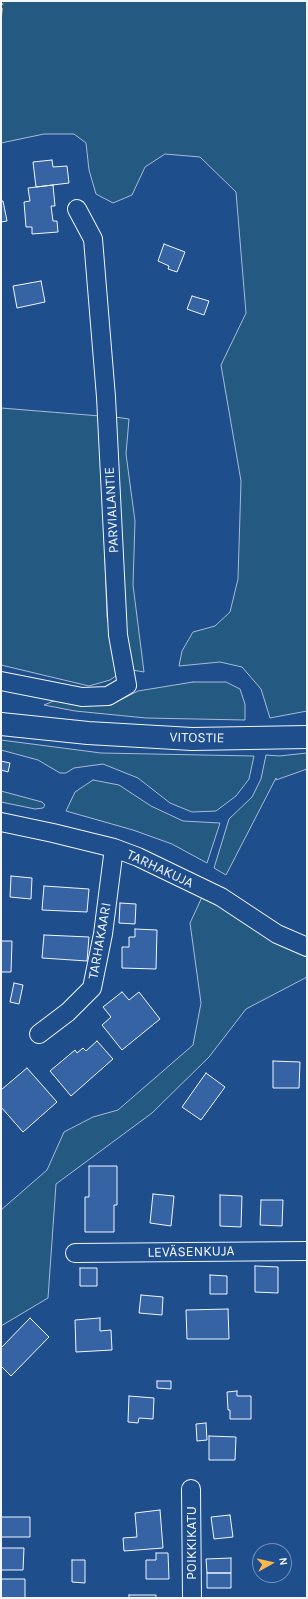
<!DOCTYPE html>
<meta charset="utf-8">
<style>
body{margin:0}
#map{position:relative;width:308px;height:1599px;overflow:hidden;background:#1f4e8c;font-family:Karla,sans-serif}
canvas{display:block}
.frame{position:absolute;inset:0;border:2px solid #f2f6ff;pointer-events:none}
.north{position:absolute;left:252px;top:1543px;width:40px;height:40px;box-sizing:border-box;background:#1f4e8c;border:1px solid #7391ba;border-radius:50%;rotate:82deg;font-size:11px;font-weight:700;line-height:16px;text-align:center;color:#f2f6ff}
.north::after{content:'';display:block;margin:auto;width:14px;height:18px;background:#ffb74d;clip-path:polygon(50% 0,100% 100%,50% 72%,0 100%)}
</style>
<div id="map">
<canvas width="308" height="1599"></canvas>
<div class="frame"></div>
<div class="north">N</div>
</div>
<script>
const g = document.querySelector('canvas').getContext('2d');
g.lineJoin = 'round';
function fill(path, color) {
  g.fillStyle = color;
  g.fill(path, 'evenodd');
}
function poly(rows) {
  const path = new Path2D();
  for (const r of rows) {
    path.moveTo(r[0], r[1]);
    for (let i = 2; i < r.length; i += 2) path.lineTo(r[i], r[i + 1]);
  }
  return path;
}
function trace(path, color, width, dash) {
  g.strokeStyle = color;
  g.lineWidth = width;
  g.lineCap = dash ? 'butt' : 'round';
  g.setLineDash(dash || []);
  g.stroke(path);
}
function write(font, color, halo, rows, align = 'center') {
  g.font = font + ' Karla,sans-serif';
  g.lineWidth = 3;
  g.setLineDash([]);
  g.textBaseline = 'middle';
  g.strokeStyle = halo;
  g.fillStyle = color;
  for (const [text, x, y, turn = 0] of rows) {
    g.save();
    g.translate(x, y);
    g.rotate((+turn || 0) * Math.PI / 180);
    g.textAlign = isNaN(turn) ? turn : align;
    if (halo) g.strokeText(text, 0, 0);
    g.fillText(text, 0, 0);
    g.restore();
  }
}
const green = poly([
 [1,1,307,1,307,711,270,718,261,689,242,667,220,662,179,666,182,651,193,632,215,626,230,612,238,579,241,481,221,365,246,313,236,192,200,157,165,154,145,167,132,195,113,203,96,194,89,170,86,143,74,134,44,134,1,143,1,1],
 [1,408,100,416,107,617,120,673,110,680,89,686,1,665,1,408],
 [115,417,129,419,126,454,135,521,133,585,144,672,132,670,122,610,115,417],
 [193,682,226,682,240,689,245,704,245,720,146,718,75,711,44,705,56,700,116,702,138,691,193,682],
 [1,740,101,753,254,756,249,779,236,796,216,811,192,812,170,803,138,778,103,764,74,768,66,773,60,773,38,760,1,750,1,740],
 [307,753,307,769,276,780,276,778,226,875,214,868,229,819,252,797,261,779,266,755,279,756,307,753],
 [93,780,119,785,151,806,183,821,220,823,207,863,172,844,133,830,66,811,75,792,93,780],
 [1,791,42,802,45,805,43,808,35,809,1,802,1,791],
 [203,895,307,957,307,977,246,1009,209,1057,152,1113,56,1184,48,1298,1,1326,1,1210,47,1170,64,1132,93,1117,118,1110,193,1045,201,1003,190,923,203,895]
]);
fill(green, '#245a82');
trace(green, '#a8bbd7', 1);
const building = poly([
 [52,160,53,167,67,166,69,183,36,187,33,162,52,160],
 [53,185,55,206,51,206,53,221,57,221,58,232,32,234,32,227,26,227,24,202,30,201,28,188,53,185],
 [1,201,3,201,7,221,1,222,1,201],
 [164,244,185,252,177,272,168,269,169,266,158,261,164,244],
 [41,281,45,302,17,308,13,286,41,281],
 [192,296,209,301,204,315,187,309,192,296],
 [1,761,10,763,8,772,1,770,1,761],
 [11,876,32,878,31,899,10,897,11,876],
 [44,886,89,889,87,912,42,910,44,886],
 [120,903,136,904,135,924,119,923,120,903],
 [135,929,157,930,156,969,122,968,122,947,129,947,129,937,135,937,135,929],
 [44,935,89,937,87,961,42,958,44,935],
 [1,941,12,941,11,972,1,972,1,941],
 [14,983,23,985,19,1004,10,1002,14,983],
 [122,992,129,1000,139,992,160,1019,122,1050,102,1025,111,1017,103,1007,122,992],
 [97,1041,113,1059,71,1096,50,1071,75,1050,77,1053,83,1048,86,1051,97,1041],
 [273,1061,300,1062,299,1088,273,1088,273,1061],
 [27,1068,57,1102,23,1132,1,1107,1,1090,27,1068],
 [206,1073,225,1087,201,1120,182,1107,206,1073],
 [89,1166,117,1166,117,1205,114,1205,114,1232,85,1232,85,1197,89,1197,89,1166],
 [153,1194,174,1196,171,1226,150,1223,153,1194],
 [220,1195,242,1196,241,1227,220,1226,220,1195],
 [261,1200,283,1200,282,1226,260,1225,261,1200],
 [255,1266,278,1267,278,1293,255,1292,255,1266],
 [80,1268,97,1268,97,1286,80,1286,80,1268],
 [210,1275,227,1276,227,1294,210,1294,210,1275],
 [141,1295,163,1297,162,1315,139,1313,141,1295],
 [228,1309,229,1339,187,1339,186,1310,228,1309],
 [30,1318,49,1337,11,1376,1,1366,1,1348,30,1318],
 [100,1318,100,1331,111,1330,112,1350,76,1352,75,1320,100,1318],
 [157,1381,171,1381,171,1389,157,1388,157,1381],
 [237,1391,237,1396,251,1396,251,1419,230,1419,230,1410,228,1410,227,1392,237,1391],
 [129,1396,154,1398,153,1419,139,1418,138,1423,128,1422,129,1396],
 [206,1423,207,1440,197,1441,196,1424,206,1423],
 [209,1436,236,1437,235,1460,209,1460,209,1436],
 [160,1510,163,1548,124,1551,123,1538,137,1537,135,1513,160,1510],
 [230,1515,233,1537,214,1539,211,1517,230,1515],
 [1,1517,30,1517,30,1537,1,1537,1,1517],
 [1,1548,24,1548,23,1570,1,1570,1,1548],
 [156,1553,168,1553,169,1579,146,1579,146,1560,156,1560,156,1553],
 [231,1558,231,1573,207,1573,206,1559,231,1558],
 [72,1560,85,1560,85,1583,72,1582,72,1560],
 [207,1573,231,1573,231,1588,207,1588,207,1573],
 [1,1579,25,1579,25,1598,1,1598,1,1579],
 [129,1595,156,1595,156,1598,129,1598,129,1595]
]);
fill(building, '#3563a3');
trace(building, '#f2f6ff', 1);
const minor = poly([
 [1,681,82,697,108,696,127,685,118,635,106,397,93,239,77,209],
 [1,822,53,833,114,848,138,857,221,897,277,934,307,947],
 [39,1034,68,1012,92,988,103,934,114,848],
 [75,1253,307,1251],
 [191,1489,192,1598]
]);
const major = poly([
 [1,724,88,733,192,739,307,737]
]);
trace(minor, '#f2f6ff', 20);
trace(major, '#f2f6ff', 24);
trace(minor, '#1f4e8c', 18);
trace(major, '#1f4e8c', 22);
trace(poly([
 [1,22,3,1]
]), '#ffb74d', 1, [14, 3, 2, 3]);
write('14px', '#f2f6ff', '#1f4e8c', [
 ["PARVIALANTIE",112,510,-93],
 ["VITOSTIE",197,738,1],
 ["TARHAKUJA",160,869,25],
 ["TARHAKAARI",100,941,-80],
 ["LEVÄSENKUJA",191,1252,-1],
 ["POIKKIKATU",192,1543,-90]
]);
</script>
